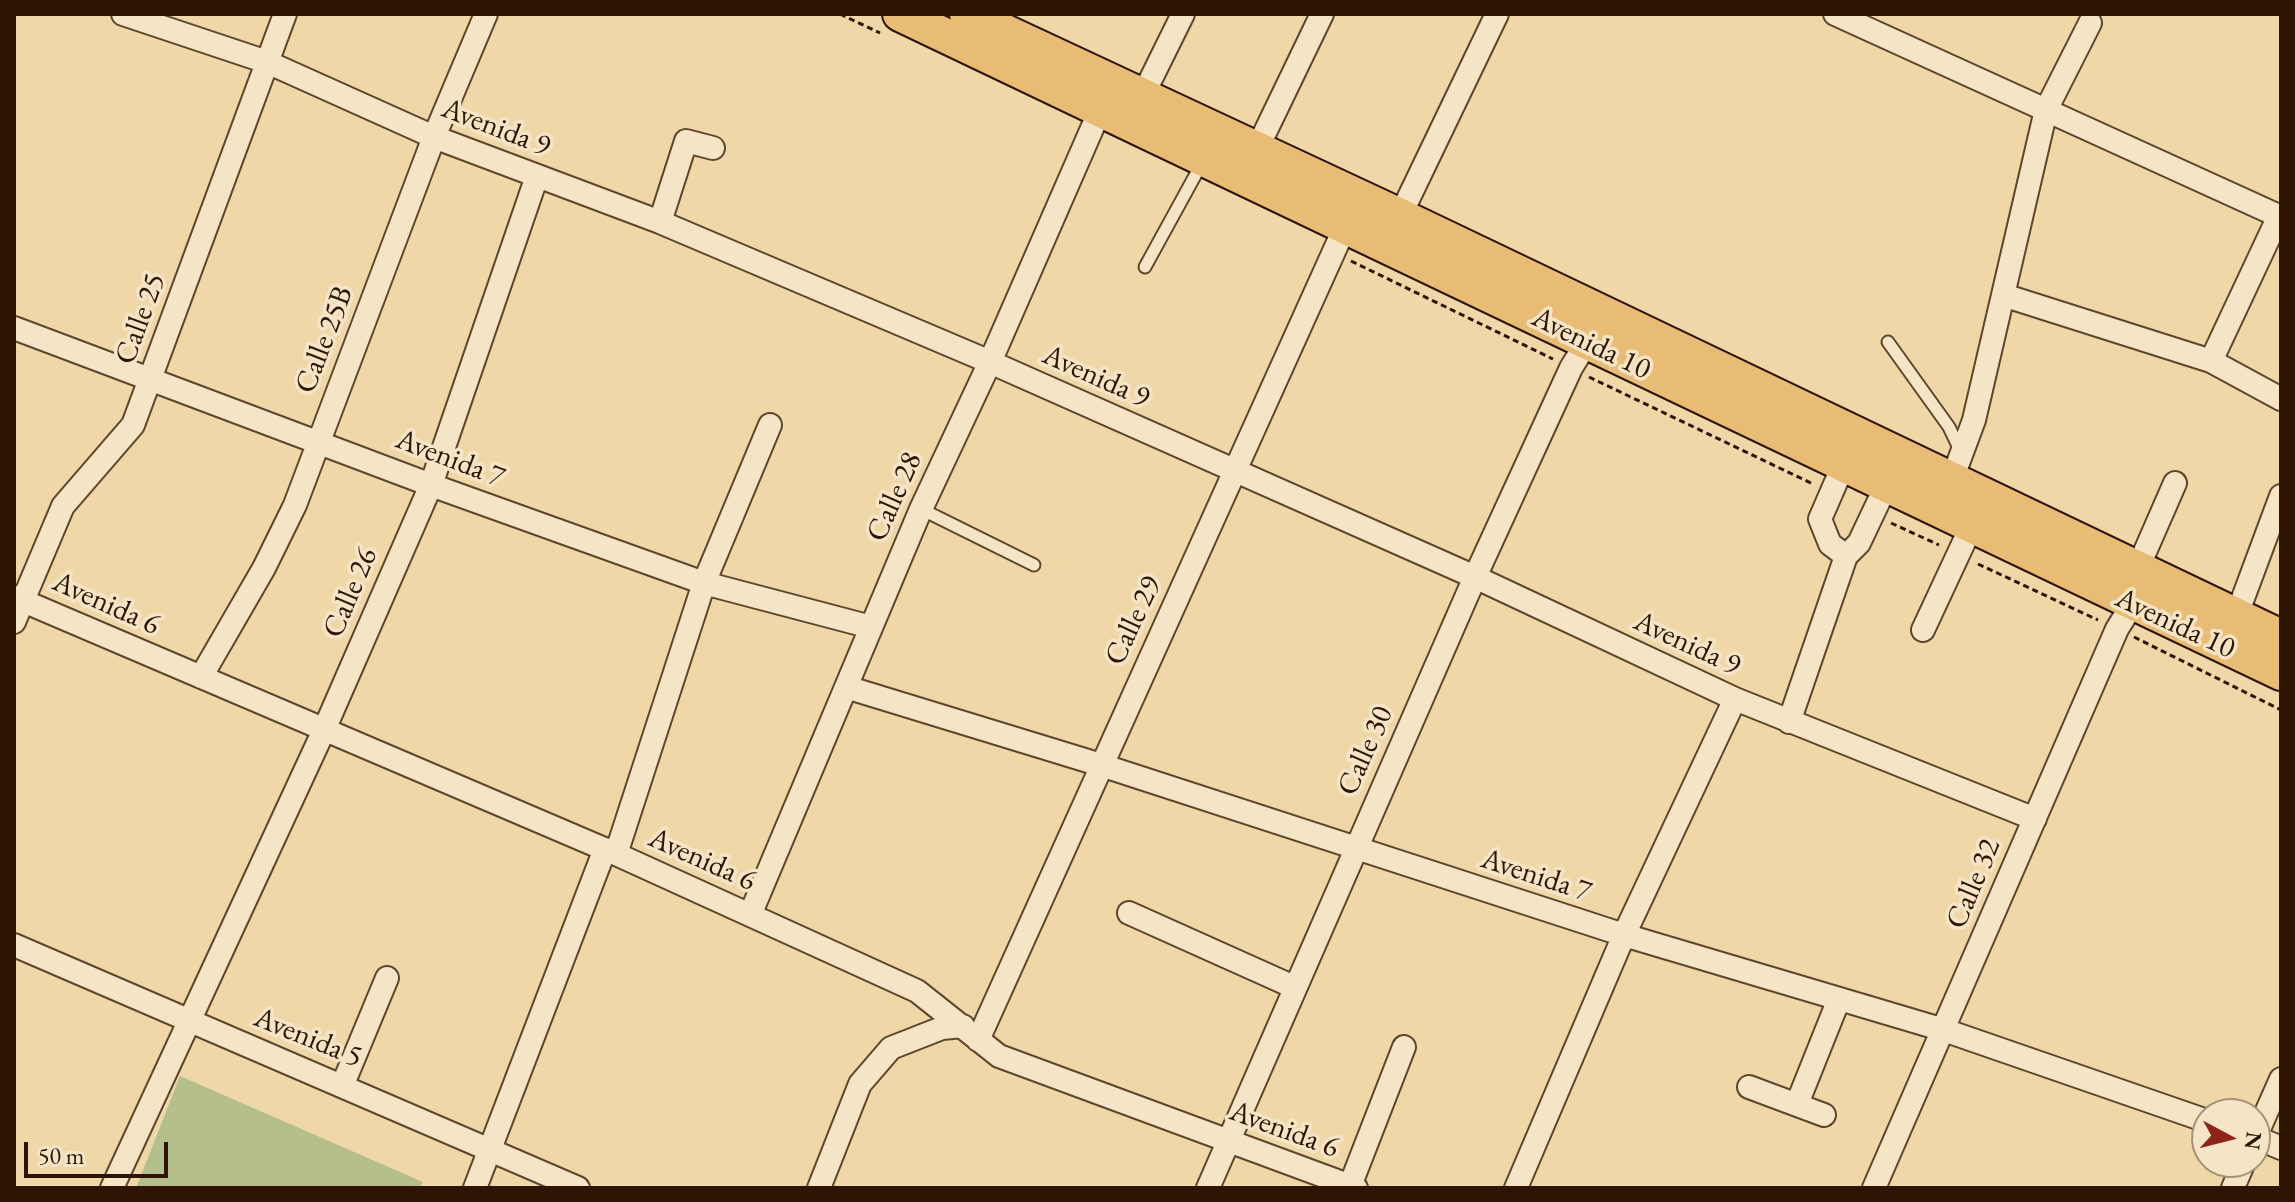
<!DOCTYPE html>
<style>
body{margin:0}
#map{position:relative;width:2295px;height:1202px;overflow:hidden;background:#f0d7a8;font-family:"EB Garamond",serif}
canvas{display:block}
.frame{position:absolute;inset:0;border:16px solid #2e1503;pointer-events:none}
.north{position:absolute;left:2191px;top:1098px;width:80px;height:80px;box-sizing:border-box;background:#f5e5c6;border:2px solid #a59278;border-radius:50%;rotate:97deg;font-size:22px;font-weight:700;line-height:32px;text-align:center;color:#2e1503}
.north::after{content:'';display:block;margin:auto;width:28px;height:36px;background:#8f2418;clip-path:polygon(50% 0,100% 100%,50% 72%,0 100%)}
.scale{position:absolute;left:24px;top:1142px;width:144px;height:36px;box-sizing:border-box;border:4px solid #2e1503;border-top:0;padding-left:10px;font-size:24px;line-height:28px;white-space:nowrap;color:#2e1503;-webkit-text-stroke:6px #f5e5c6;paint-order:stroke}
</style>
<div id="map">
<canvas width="2295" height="1202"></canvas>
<div class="frame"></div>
<div class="north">N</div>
<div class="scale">50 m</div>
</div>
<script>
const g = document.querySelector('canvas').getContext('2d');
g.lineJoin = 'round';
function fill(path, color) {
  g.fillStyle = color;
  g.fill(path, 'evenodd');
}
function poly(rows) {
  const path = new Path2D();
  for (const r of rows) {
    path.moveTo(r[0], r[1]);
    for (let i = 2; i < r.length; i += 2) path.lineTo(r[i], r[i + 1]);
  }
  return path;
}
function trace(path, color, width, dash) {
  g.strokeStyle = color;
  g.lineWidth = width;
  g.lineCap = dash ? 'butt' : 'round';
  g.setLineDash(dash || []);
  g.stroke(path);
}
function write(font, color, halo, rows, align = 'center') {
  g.font = font + ' "EB Garamond",serif';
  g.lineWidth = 7;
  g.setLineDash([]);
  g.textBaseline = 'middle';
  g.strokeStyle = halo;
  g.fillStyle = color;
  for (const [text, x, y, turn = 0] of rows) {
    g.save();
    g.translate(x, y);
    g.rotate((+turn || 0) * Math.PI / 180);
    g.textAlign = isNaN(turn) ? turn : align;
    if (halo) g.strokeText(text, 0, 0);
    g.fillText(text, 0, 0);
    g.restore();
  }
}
fill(poly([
 [180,1076,423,1182,420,1188,136,1188]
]), '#b4bf8c');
const service = poly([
 [1145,267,1202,163],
 [1888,342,1949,427,1961,452],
 [921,509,1034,565]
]);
const minor = poly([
 [123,14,267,62,434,137,660,222,990,362,1475,577,1735,699,2035,819],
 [1835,14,2281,217],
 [1143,95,1183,14],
 [1257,149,1322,14],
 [1400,216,1497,14],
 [660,222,686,141,713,148],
 [2003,295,2211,361,2281,399],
 [14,328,431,485,704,583,871,627],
 [2211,361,2279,216],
 [1843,466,1820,519,1830,544,1846,556],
 [1951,482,1974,420,2046,110,2090,23],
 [2137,570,2175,483],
 [14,597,616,854,917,991,999,1056,1356,1188],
 [2236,617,2281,496],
 [14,622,63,506,133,425,285,14],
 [1923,630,1971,527],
 [201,677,264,568,295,505,434,137,486,14],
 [846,687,1101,765,1624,935,1944,1030,2207,1121],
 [1789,722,1846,556,1859,543,1886,486],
 [616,854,704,583,770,425],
 [1129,913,1294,987],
 [750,915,921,509,990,362,1101,108],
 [14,945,578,1188],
 [978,1040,1345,227],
 [343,1084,387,978],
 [1749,1087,1824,1115],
 [1797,1104,1839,999],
 [2255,1137,2281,1148],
 [2255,1138,2281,1079],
 [1350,1186,1404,1047],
 [112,1188,324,730,431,485,537,176],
 [475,1188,605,849],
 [819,1188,860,1084,891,1048,942,1028,963,1026],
 [1208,1188,1475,577,1571,368,1587,342],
 [1516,1188,1624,935,1735,699],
 [1874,1188,2117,629,2132,605],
 [2233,1188,2244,1162]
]);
const primary = poly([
 [900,14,2281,673],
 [967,14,1400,216,2281,637]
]);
trace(service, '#5e462c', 15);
trace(minor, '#5e462c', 26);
trace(primary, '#2e1503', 38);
trace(poly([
 [840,14,880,33],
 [1351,261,1553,359],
 [1589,377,1813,484],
 [1891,523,1939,545],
 [1978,564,2098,620],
 [2134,637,2281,710]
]), '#2e1503', 3, [6, 4]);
trace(service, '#f5e5c6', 11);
trace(minor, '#f5e5c6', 22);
trace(primary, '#e8bc74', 34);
write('30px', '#2e1503', '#f5e5c6', [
 ["Avenida 9",496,128,21],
 ["Calle 25",141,319,-70],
 ["Calle 25B",325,340,-69],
 ["Avenida 10",1591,344,26],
 ["Avenida 9",1096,377,24],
 ["Avenida 7",450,459,21],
 ["Calle 28",895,497,-66],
 ["Calle 26",351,593,-67],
 ["Avenida 6",106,604,24],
 ["Calle 29",1134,621,-65],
 ["Avenida 10",2175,624,25],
 ["Avenida 9",1687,644,25],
 ["Calle 30",1366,751,-66],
 ["Avenida 6",702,860,24],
 ["Avenida 7",1536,876,18],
 ["Calle 32",1974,884,-67],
 ["Avenida 5",308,1038,22],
 ["Avenida 6",1284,1130,20]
]);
</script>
